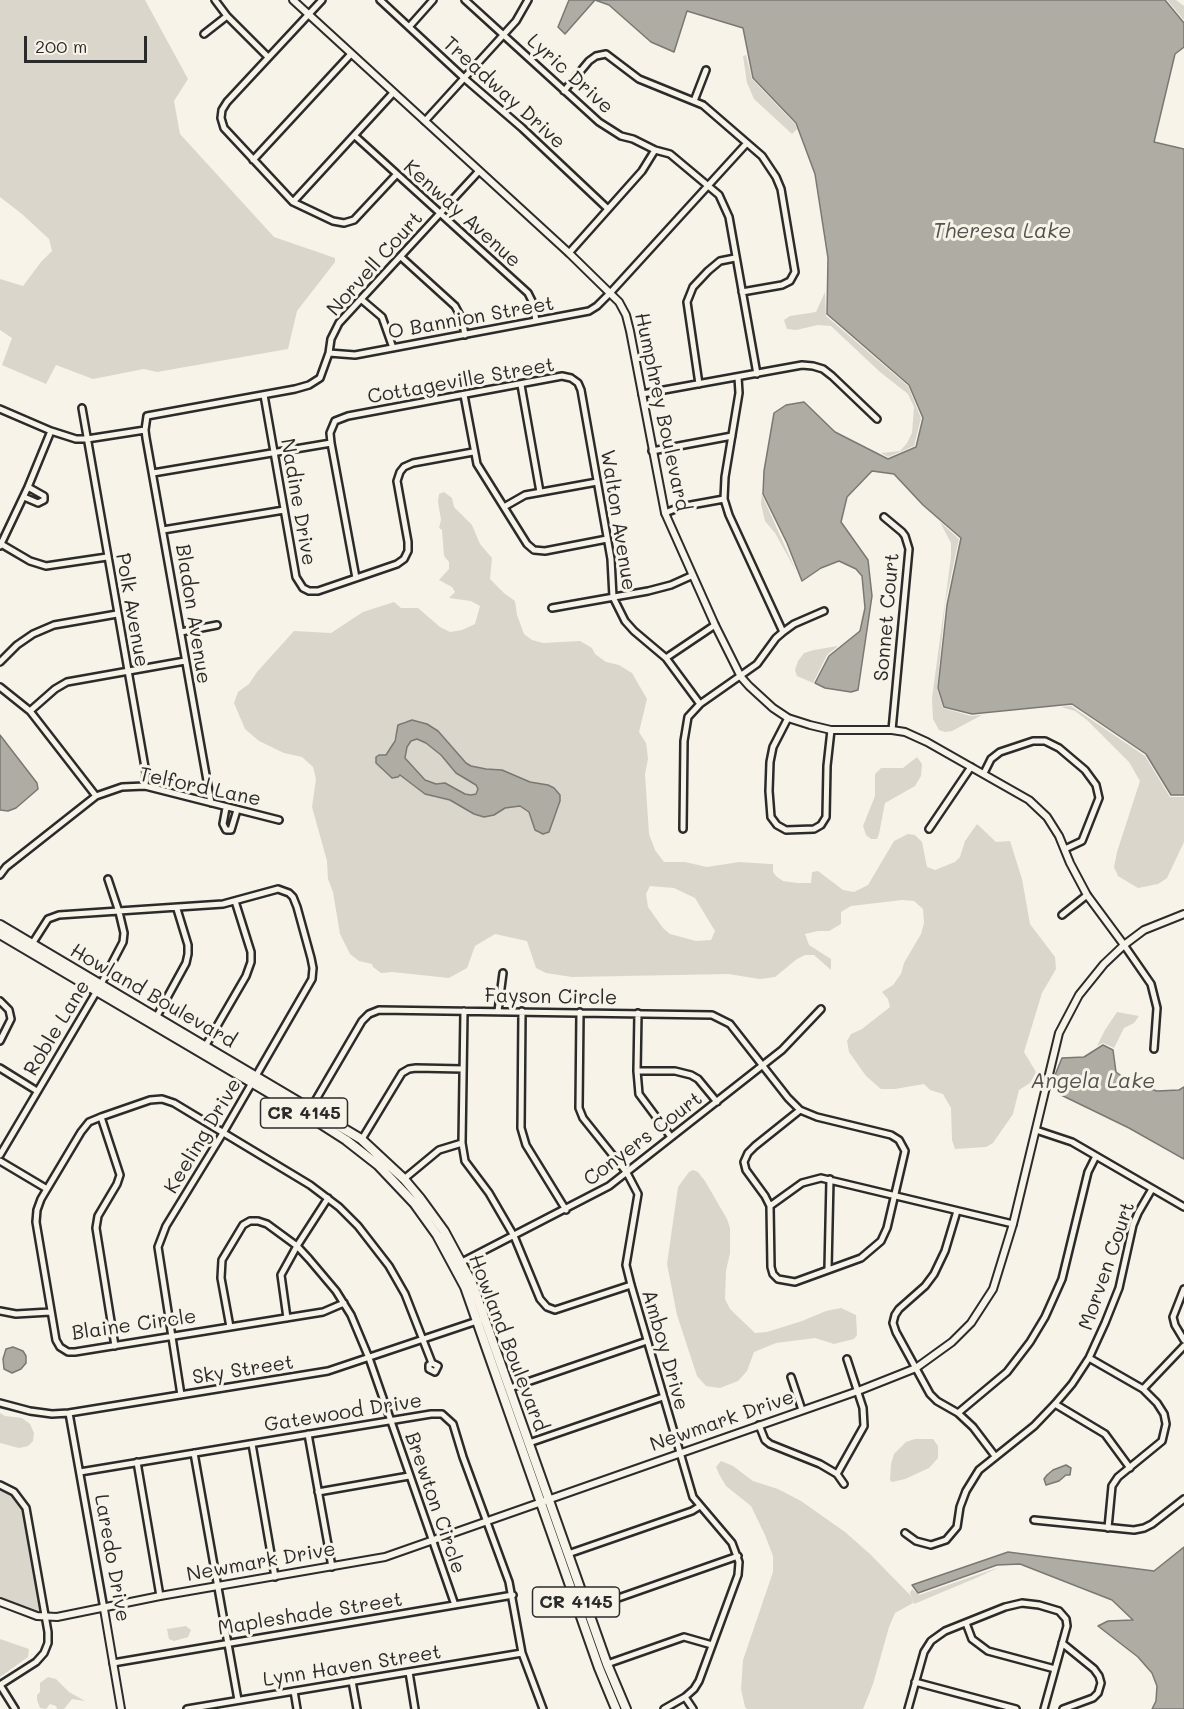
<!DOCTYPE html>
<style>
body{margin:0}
#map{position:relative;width:1184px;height:1709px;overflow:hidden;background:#f7f3e8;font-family:Mali,sans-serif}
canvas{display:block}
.scale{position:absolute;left:24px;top:36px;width:123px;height:27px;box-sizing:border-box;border:3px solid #2b2b2b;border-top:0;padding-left:8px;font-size:18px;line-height:21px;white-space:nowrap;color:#2b2b2b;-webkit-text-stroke:4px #f7f3e8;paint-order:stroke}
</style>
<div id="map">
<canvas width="1184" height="1709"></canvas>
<div class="scale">200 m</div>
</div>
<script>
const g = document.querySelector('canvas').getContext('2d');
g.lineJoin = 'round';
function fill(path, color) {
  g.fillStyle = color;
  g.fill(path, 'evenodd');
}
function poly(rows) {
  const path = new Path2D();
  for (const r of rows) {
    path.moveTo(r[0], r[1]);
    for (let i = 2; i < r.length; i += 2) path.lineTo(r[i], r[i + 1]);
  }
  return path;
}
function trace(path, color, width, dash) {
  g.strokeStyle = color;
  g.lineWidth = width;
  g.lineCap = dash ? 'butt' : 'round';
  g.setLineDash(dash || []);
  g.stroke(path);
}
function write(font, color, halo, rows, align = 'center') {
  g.font = font + ' Mali,sans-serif';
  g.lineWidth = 6;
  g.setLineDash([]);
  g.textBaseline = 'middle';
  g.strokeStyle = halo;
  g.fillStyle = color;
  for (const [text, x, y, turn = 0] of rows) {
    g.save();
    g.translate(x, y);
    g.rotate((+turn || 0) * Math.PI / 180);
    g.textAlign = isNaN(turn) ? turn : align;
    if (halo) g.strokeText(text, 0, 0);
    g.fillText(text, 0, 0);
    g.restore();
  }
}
fill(poly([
 [0,0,145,0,188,79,174,101,180,134,274,237,335,258,335,262,297,311,288,349,157,372,144,369,93,379,56,365,46,384,2,365,12,338,0,330,0,279,23,286,41,262,52,251,49,239,22,214,0,197],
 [1167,0,1176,0,1184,6,1184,20],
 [746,55,752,79,795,124,797,129,792,134,754,99,747,83,743,56],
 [825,292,826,316,908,386,921,418,914,446,888,457,881,453,900,451,907,443,912,433,914,407,908,394,880,372,831,326,818,325,796,330,787,329,784,320,790,316,816,312],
 [762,491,762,495,796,571,775,533,765,521,761,504],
 [444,492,452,498,454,507,472,525,480,544,492,558,490,579,505,594,515,601,517,615,524,634,532,640,543,643,580,641,592,648,595,654,606,662,619,665,632,673,647,699,639,732,646,743,647,750,648,759,645,774,649,834,655,850,664,862,685,862,707,867,739,862,770,864,773,864,773,872,776,876,783,881,797,883,811,883,812,872,818,871,843,890,854,892,868,885,894,841,908,834,915,835,922,842,927,867,935,870,955,862,960,857,965,841,977,824,996,842,1010,841,1022,879,1030,924,1055,957,1056,969,1042,993,1024,1052,1036,1072,1033,1081,1019,1090,1013,1114,993,1143,986,1147,955,1149,952,1140,951,1108,943,1094,930,1090,924,1084,895,1089,881,1089,866,1076,849,1052,847,1041,851,1034,862,1029,890,1007,888,999,882,992,893,985,901,974,904,963,921,934,924,923,923,909,914,901,902,900,851,906,841,912,841,924,829,931,818,931,805,934,809,945,831,959,831,970,814,955,805,955,797,959,775,977,760,979,728,974,572,977,546,973,536,968,527,941,495,934,475,946,467,968,449,978,392,972,381,973,373,967,372,964,359,961,350,954,340,934,333,892,328,879,327,861,312,807,316,779,313,767,302,757,284,753,259,741,245,729,234,703,238,692,249,684,257,672,294,631,331,633,363,612,394,602,401,608,418,608,440,627,450,632,462,630,475,624,480,606,471,601,449,598,455,592,452,587,439,580,449,569,449,562,444,556,442,530,439,528,441,520,438,502,439,494],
 [405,721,419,721,438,731,466,763,471,766,486,769,499,769,530,782,548,785,555,811,549,832,543,834,538,833,533,826,529,812,520,806,504,808,494,815,484,817,474,814,450,800,434,797,400,775,392,778,382,770,379,755,386,755,391,750,398,725],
 [650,886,674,888,695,898,715,931,711,940,696,941,670,934,663,928,648,907,646,894],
 [940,522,959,539,945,604,937,689,943,708,971,716,982,715,952,731,945,732,939,730,933,719,932,698,951,557,951,543],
 [838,646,827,655,813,683,797,676,795,670,798,661,804,653,814,650],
 [1071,706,1145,756,1170,797,1184,797,1184,842,1167,878,1158,884,1138,888,1118,876,1114,867,1117,852,1140,781,1129,762,1087,720,1075,711,1061,707],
 [417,739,426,743,441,755,456,773,477,785,478,789,476,794,471,795,465,794,445,783,436,784,425,780,406,758,407,747,411,741],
 [917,757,922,764,921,776,915,786,885,803,879,834,877,839,871,839,866,835,863,826,875,796,875,774,881,768,903,768],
 [1117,1012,1139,1016,1134,1023,1124,1028,1114,1048,1103,1043,1097,1046,1105,1030],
 [693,1170,698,1172,705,1181,727,1219,730,1228,730,1253,726,1271,725,1299,730,1309,755,1333,767,1332,802,1321,826,1311,841,1308,856,1315,857,1335,854,1339,834,1344,815,1338,776,1343,754,1352,747,1371,738,1381,720,1388,706,1386,697,1376,677,1315,667,1264,678,1187,689,1172],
 [0,1413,5,1416,22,1418,30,1424,34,1433,33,1441,28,1446,19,1448,0,1443],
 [915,1439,933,1439,938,1446,938,1458,929,1468,905,1479,892,1482,890,1480,891,1464,894,1454,906,1442],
 [721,1461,733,1466,753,1481,778,1489,801,1501,845,1532,870,1554,912,1597,913,1603,895,1613,889,1627,873,1684,863,1709,747,1709,745,1707,741,1689,743,1660,773,1572,773,1556,765,1535,751,1506,726,1486,719,1474,716,1467],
 [0,1488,16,1497,25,1513,42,1612,41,1613,0,1600],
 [1000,1567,976,1578,914,1604,910,1593,912,1589,919,1595],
 [186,1626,191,1630,188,1637,174,1641,169,1639,167,1629],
 [0,1639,29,1649,28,1657,0,1677],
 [48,1677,56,1679,69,1692,85,1701,72,1699,64,1709,57,1709,56,1706,50,1704,46,1709,40,1708,37,1700,37,1695,40,1692,40,1683]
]), '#dad6cc');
const water = poly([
 [569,0,595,0,565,34,558,27,569,0],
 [595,0,1165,0,1184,23,1184,47,1175,54,1154,142,1184,149,1184,795,1171,795,1146,754,1072,704,972,714,944,707,938,688,947,605,961,538,923,505,894,474,872,471,847,497,841,522,868,560,872,596,858,690,851,692,825,688,815,683,829,656,860,631,865,608,862,576,856,569,839,561,821,568,802,581,787,543,763,494,764,471,774,413,786,405,804,402,835,432,888,459,916,447,923,418,909,385,827,314,828,258,815,174,796,123,753,78,743,28,687,11,674,52,651,42,609,5,595,0],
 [412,720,427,724,438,731,466,763,471,766,486,769,502,770,530,782,548,785,554,788,560,795,560,801,549,832,543,834,535,830,529,812,520,806,505,808,494,815,484,817,474,814,450,800,425,794,400,775,398,777,392,778,376,763,376,757,379,755,386,755,395,741,398,725,412,720],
 [417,739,426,743,441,755,456,773,476,785,478,789,476,794,471,795,465,794,445,783,436,784,425,780,405,758,407,747,411,741,417,739],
 [0,735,37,783,38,789,16,808,8,811,0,810,0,735],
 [1103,1045,1113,1050,1116,1072,1131,1083,1157,1091,1179,1090,1184,1087,1184,1159,1129,1128,1057,1093,1053,1080,1062,1058,1084,1057,1103,1045],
 [13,1347,23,1351,26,1356,26,1363,21,1369,12,1373,4,1369,3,1359,6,1349,13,1347],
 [1066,1465,1071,1468,1070,1475,1066,1475,1059,1481,1046,1485,1044,1479,1047,1475,1053,1470,1066,1465],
 [1184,1547,1184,1709,1152,1709,1156,1701,1157,1686,1152,1673,1138,1657,1098,1626,1108,1621,1133,1620,1112,1600,1020,1564,997,1565,918,1593,912,1585,1008,1552,1154,1571,1184,1547]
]);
fill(water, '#afaca4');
trace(water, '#7a7874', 1.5);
const minor = poly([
 [215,0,227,16,268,57],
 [322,0,227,102,222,110,221,118,224,128,293,202,333,221,344,223,354,220,396,175],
 [380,0,464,78,522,128,608,209],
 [465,0,599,122,621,136,633,139,655,150,670,154,719,195,729,217,757,374],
 [409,27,433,0],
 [204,34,227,16],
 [564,91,589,61,596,56,606,54,639,79,703,105,762,156,776,177,781,189,795,272,790,281,782,285,742,292],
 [694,101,706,70],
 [425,121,516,21,528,0],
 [355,136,528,293,533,303,536,321],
 [253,160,351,54],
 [293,202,393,93],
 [569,253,642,171,655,150],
 [401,257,455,306,462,319,465,335],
 [362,300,382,317,393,348],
 [329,353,355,355,589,311,597,306,611,292,747,143],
 [738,377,739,393,725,477,724,499,729,515,783,632],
 [699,384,687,302,693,287,708,271,720,261,735,258],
 [521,385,540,492],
 [642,394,802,365,813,366,823,369,832,376,877,419],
 [264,395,296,577,303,588,309,591,318,591,397,564,404,559,408,551,408,542,397,481,400,472,404,467,413,463,473,452],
 [464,395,477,464,527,544,534,550,545,551,607,539],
 [82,408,146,773,145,786],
 [0,409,51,431,76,439,87,439,145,430],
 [652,451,732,436],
 [153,473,331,443],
 [24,497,38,503,44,500,44,496,28,487],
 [504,507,525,495,597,482],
 [665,513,680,507,724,499],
 [884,517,902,532,905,536,909,549,892,730],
 [163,530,284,510],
 [1,544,30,561,46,566,107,557],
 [0,546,28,487,51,431],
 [356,578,331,443,330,433,335,421,348,416,562,376,571,378,578,383,581,390,611,559,613,597,625,621,634,631,666,658,700,704],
 [552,608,648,591,671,585,691,576],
 [181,632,217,625],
 [666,658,715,625],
 [0,662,17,645,33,634,54,625,117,614],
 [0,687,30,711,96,796],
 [30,711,55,689,67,682,185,661],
 [788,718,773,747,770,762,769,791,771,817,777,825,786,830,814,829,821,825,826,817,827,766,831,730],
 [984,773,991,759,1000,752,1033,741,1045,741,1059,748,1085,770,1096,785,1099,798,1082,841,1065,849],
 [211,803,146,438,145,430,147,416,295,389,309,385,320,378,329,353,331,339,339,323,479,171],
 [226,808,223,824,226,830,231,830,237,810],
 [683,829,684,741,688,717,700,704,757,664,776,638,783,632,794,624,824,611],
 [929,829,971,767],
 [0,875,6,867,96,796,122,787,145,786,279,820],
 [1062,915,1087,895],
 [32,944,48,919,59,915,223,904,278,889,289,893,293,897,297,907,311,958,313,968,312,979,223,1133,166,1226,158,1247,181,1395],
 [1124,945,1151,984,1157,1008,1154,1049],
 [0,1001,9,1010,11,1019,0,1041],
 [464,1011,462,1143,465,1161,489,1193,514,1236,540,1299,547,1307,555,1310,631,1285],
 [498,1011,503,973],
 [522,1011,521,1128,526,1145,566,1210],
 [580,1012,579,1108,583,1118,627,1173,638,1194,626,1265,631,1285,693,1497,732,1543,739,1562,738,1575,699,1681,694,1689,685,1697,664,1709],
 [638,1013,637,1071,639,1094,671,1137],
 [157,1016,186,963,188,954,188,945,177,909],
 [206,1045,246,976,251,962,251,952,235,901],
 [0,1068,37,1091],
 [637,1071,675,1071,691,1075,698,1079,717,1102],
 [311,1108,362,1021,369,1014,379,1010,712,1015,730,1024,788,1098,800,1110,817,1117,891,1135,899,1140,905,1151,887,1228,881,1241,861,1258,795,1282,778,1279,773,1274,771,1267,770,1206,765,1196,746,1170,744,1162,748,1153,755,1146,800,1110],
 [101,1117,120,1175,117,1184,98,1216,96,1228,115,1346],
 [1036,1130,1072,1142,1184,1207],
 [362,1139,402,1073,409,1069,416,1068,463,1069],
 [0,1155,101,984,123,942,124,933,119,912,108,879],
 [0,1161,47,1189],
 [404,1179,439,1150,462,1143],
 [770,1206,802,1183,821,1178,1013,1224],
 [957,1211,945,1251,934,1274,925,1286,899,1309,895,1315,893,1323,896,1332,930,1394,937,1401,958,1413,973,1427,995,1456],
 [462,1262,609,1186,782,1050,821,1009],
 [828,1269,830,1179],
 [1184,1289,1173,1317,1175,1325,1184,1340],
 [344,1303,323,1312,75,1352,68,1352,60,1347,56,1340,36,1222,37,1210,41,1199,81,1132,89,1122,101,1117,150,1100,162,1099,174,1103,310,1185,339,1207,358,1226,389,1266,405,1294,432,1363,429,1365,429,1369,435,1372,438,1366,432,1363],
 [0,1311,16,1314,50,1312],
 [287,1318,281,1275,297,1246,328,1198],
 [230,1327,221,1278,222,1260,243,1225,250,1221,258,1221,267,1224,297,1246,309,1259,336,1291,351,1315,369,1358,455,1605],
 [1089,1358,1143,1389,1157,1403,1164,1414,1166,1424,1162,1441,1118,1477,1112,1486,1108,1528],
 [791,1377,802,1410],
 [510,1388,647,1341],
 [1143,1389,1184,1346],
 [0,1403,30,1411,52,1414,69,1413,328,1371,480,1320],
 [1055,1404,1105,1434,1130,1468],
 [69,1413,104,1609],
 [958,1413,1007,1372,1030,1342,1045,1317,1062,1279,1088,1172,1096,1156],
 [759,1425,765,1440,770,1444,820,1464,837,1474,844,1484],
 [308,1434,332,1567],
 [529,1443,663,1397],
 [252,1444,275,1577],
 [194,1453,238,1700],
 [137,1462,160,1596],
 [80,1472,431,1414,442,1414,453,1424,463,1457,509,1582,522,1653,543,1709],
 [837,1474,864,1426,863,1408,847,1359],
 [0,1485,14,1492,26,1508,48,1632,48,1643,44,1653,36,1662,0,1685],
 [318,1492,409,1476],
 [1034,1520,1134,1530,1144,1528,1152,1524,1184,1499],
 [905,1533,916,1541,931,1545,946,1540,957,1527,960,1507,966,1491,979,1470,1034,1426,1055,1404,1072,1384,1089,1358,1105,1323,1119,1288,1133,1225,1138,1213,1152,1189],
 [568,1554,692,1511,700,1506],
 [587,1609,738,1556],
 [966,1623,972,1639,988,1651,1055,1669],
 [1062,1643,1094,1669,1099,1676,1101,1683,1098,1693,1093,1698,1063,1709],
 [113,1663,513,1595],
 [607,1664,684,1637,712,1645],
 [409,1672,415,1709],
 [352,1681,357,1709],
 [915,1682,1016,1709],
 [0,1685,15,1709],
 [294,1691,297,1709],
 [685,1697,693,1709],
 [187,1709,522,1653],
 [908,1709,924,1652,931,1641,945,1631,1005,1607,1022,1603,1039,1605,1059,1611,1066,1619,1067,1626,1044,1709]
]);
const tertiary = poly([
 [293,0,569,253,619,302,626,315,630,331,665,513,715,625,741,677,749,686,773,708,788,718,810,725,831,730,892,730,905,732,927,742,1029,800,1047,817,1059,836,1070,863,1087,895,1124,945],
 [0,1602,37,1616,57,1617,160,1596,385,1557,858,1391,916,1368,952,1342,971,1323,993,1289,1013,1224,1059,1033,1079,995,1104,964,1124,945,1144,930,1184,914],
 [104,1609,121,1709]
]);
const primary = poly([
 [0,925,361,1139,404,1179,420,1198,444,1231,472,1283,607,1664,626,1709],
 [0,934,307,1115,346,1140,378,1165,414,1203,437,1235,465,1287,599,1668,616,1709]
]);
trace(minor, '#2b2b2b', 10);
trace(tertiary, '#2b2b2b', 10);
trace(primary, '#2b2b2b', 12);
trace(minor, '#f7f3e8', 5);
trace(tertiary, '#f7f3e8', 6);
trace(primary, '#f7f3e8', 8);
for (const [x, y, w] of [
 [304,1113,87],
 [576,1602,87]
]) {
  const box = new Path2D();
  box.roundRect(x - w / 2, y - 15, w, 30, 4.5);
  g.fillStyle = '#f7f3e8';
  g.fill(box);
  trace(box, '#2b2b2b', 1.5);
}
write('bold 18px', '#2b2b2b', null, [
 ["CR 4145",304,1113],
 ["CR 4145",576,1602]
]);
write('20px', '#2b2b2b', '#f7f3e8', [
 ["Lyric Drive",570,74,42],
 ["Treadway Drive",504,93,42],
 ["Kenway Avenue",462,214,42],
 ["Norvell Court",375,264,-48],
 ["O Bannion Street",471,318,-10],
 ["Cottageville Street",461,381,-10],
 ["Humphrey Boulevard",662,412,78],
 ["Nadine Drive",298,502,80],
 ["Walton Avenue",618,520,81],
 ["Polk Avenue",132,610,80],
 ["Bladon Avenue",193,614,81],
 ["Sonnet Court",887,617,-85],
 ["Telford Lane",200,787,12],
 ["Howland Boulevard",153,996,30],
 ["Fayson Circle",551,997,1],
 ["Roble Lane",57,1028,-59],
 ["Keeling Drive",203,1136,-59],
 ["Conyers Court",643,1139,-37],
 ["Morven Court",1107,1266,-71],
 ["Blaine Circle",134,1325,-8],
 ["Howland Boulevard",508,1343,69],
 ["Amboy Drive",665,1350,74],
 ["Sky Street",243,1370,-9],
 ["Gatewood Drive",343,1413,-9],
 ["Newmark Drive",722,1421,-19],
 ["Brewton Circle",435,1503,71],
 ["Laredo Drive",112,1558,80],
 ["Newmark Drive",261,1562,-10],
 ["Mapleshade Street",310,1614,-9],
 ["Lynn Haven Street",352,1666,-9]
]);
write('italic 21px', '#53524f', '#f7f3e8', [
 ["Theresa Lake",1002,232],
 ["Angela Lake",1093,1082]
]);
</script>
